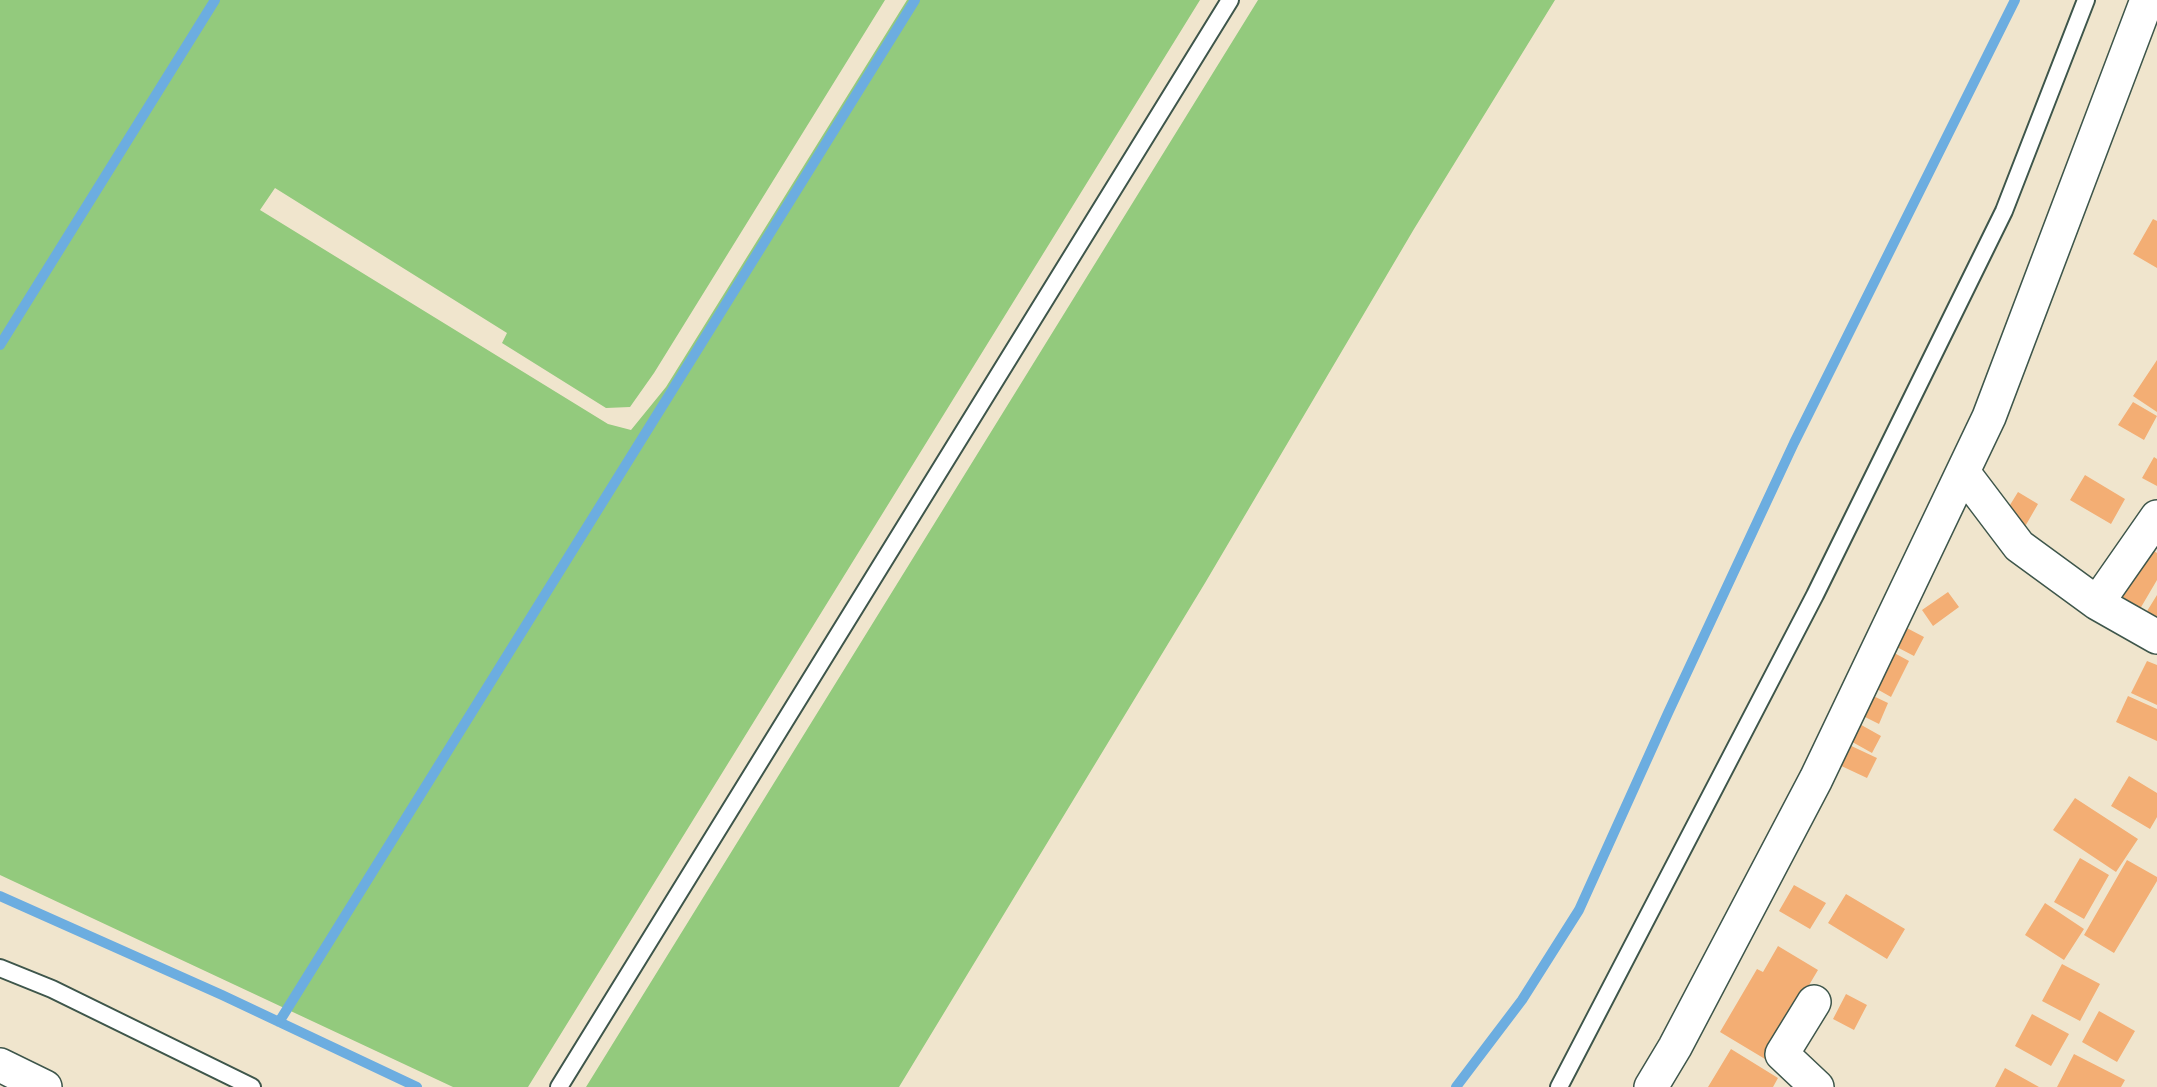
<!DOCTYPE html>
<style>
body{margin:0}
canvas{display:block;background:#f0e5cd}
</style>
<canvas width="2157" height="1087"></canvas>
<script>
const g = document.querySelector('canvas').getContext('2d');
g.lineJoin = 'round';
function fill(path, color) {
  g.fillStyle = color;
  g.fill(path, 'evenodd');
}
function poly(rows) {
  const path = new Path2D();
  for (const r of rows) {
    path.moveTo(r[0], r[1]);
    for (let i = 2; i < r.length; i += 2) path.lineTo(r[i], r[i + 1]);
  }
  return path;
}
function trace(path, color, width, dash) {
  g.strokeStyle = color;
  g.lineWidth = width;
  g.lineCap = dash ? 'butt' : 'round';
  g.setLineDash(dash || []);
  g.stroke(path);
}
fill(poly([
 [0,0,885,0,654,373,630,407,606,408,502,343,507,333,275,188,260,210,608,424,631,430,666,387,907,0,1200,0,528,1087,453,1087,0,875],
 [1258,0,1555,0,1414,229,1205,583,899,1087,586,1087]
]), '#93ca7d');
trace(poly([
 [0,345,215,0],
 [0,896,222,995,417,1087],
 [279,1022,915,0],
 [1456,1087,1522,1000,1579,910,1668,713,1794,443,2015,0]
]), '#6cade0', 10);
fill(poly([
 [2153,219,2157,221,2157,268,2133,254],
 [2157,360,2157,412,2133,396],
 [2133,402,2157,416,2144,440,2118,425],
 [2154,457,2157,459,2157,486,2142,478],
 [2085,475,2125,499,2111,524,2070,500],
 [2018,492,2038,504,2023,530,2002,518],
 [2145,545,2157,553,2157,580,2137,614,2113,600],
 [1948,592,1959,607,1933,626,1922,610],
 [2157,595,2157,624,2144,616],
 [1903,626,1924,637,1914,656,1893,645],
 [1887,649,1909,661,1891,697,1868,684],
 [2147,661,2157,665,2157,705,2131,693],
 [1867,693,1888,703,1879,724,1857,713],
 [2128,696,2157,709,2157,741,2116,722],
 [1856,722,1881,736,1872,753,1847,739],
 [1845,743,1877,758,1867,778,1835,763],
 [2129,776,2157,793,2157,817,2150,829,2111,806],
 [2075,798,2138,839,2116,872,2053,830],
 [2080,858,2109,875,2084,919,2054,902],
 [2127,860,2157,877,2157,881,2114,953,2084,935],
 [1794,885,1826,903,1810,929,1779,911],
 [1846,894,1905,929,1887,959,1828,923],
 [2045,903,2084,929,2064,960,2025,935],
 [1778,946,1818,970,1765,1059,1720,1032,1757,969,1763,972],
 [2062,964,2100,984,2080,1021,2042,1001],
 [1846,994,1867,1005,1854,1030,1833,1019],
 [2099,1011,2135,1031,2117,1062,2082,1042],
 [2032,1014,2069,1034,2051,1066,2015,1046],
 [1731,1049,1778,1078,1773,1087,1708,1087],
 [2074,1054,2125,1080,2121,1087,2057,1087],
 [2005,1068,2039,1087,1995,1087]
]), '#f3ae74');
const service = poly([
 [0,968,52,989,252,1087],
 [559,1087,1230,0],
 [1559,1087,1815,595,2004,211,2086,0]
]);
const minor = poly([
 [1963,472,2019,546,2097,603,2157,637],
 [2097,603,2157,517],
 [1814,1002,1782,1054,1817,1087],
 [0,1065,45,1087],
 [1651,1087,1675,1047,1816,779,1989,417,2147,0]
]);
trace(service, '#3e564b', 20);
trace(minor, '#3e564b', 36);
trace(service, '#fff', 16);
trace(minor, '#fff', 33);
</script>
